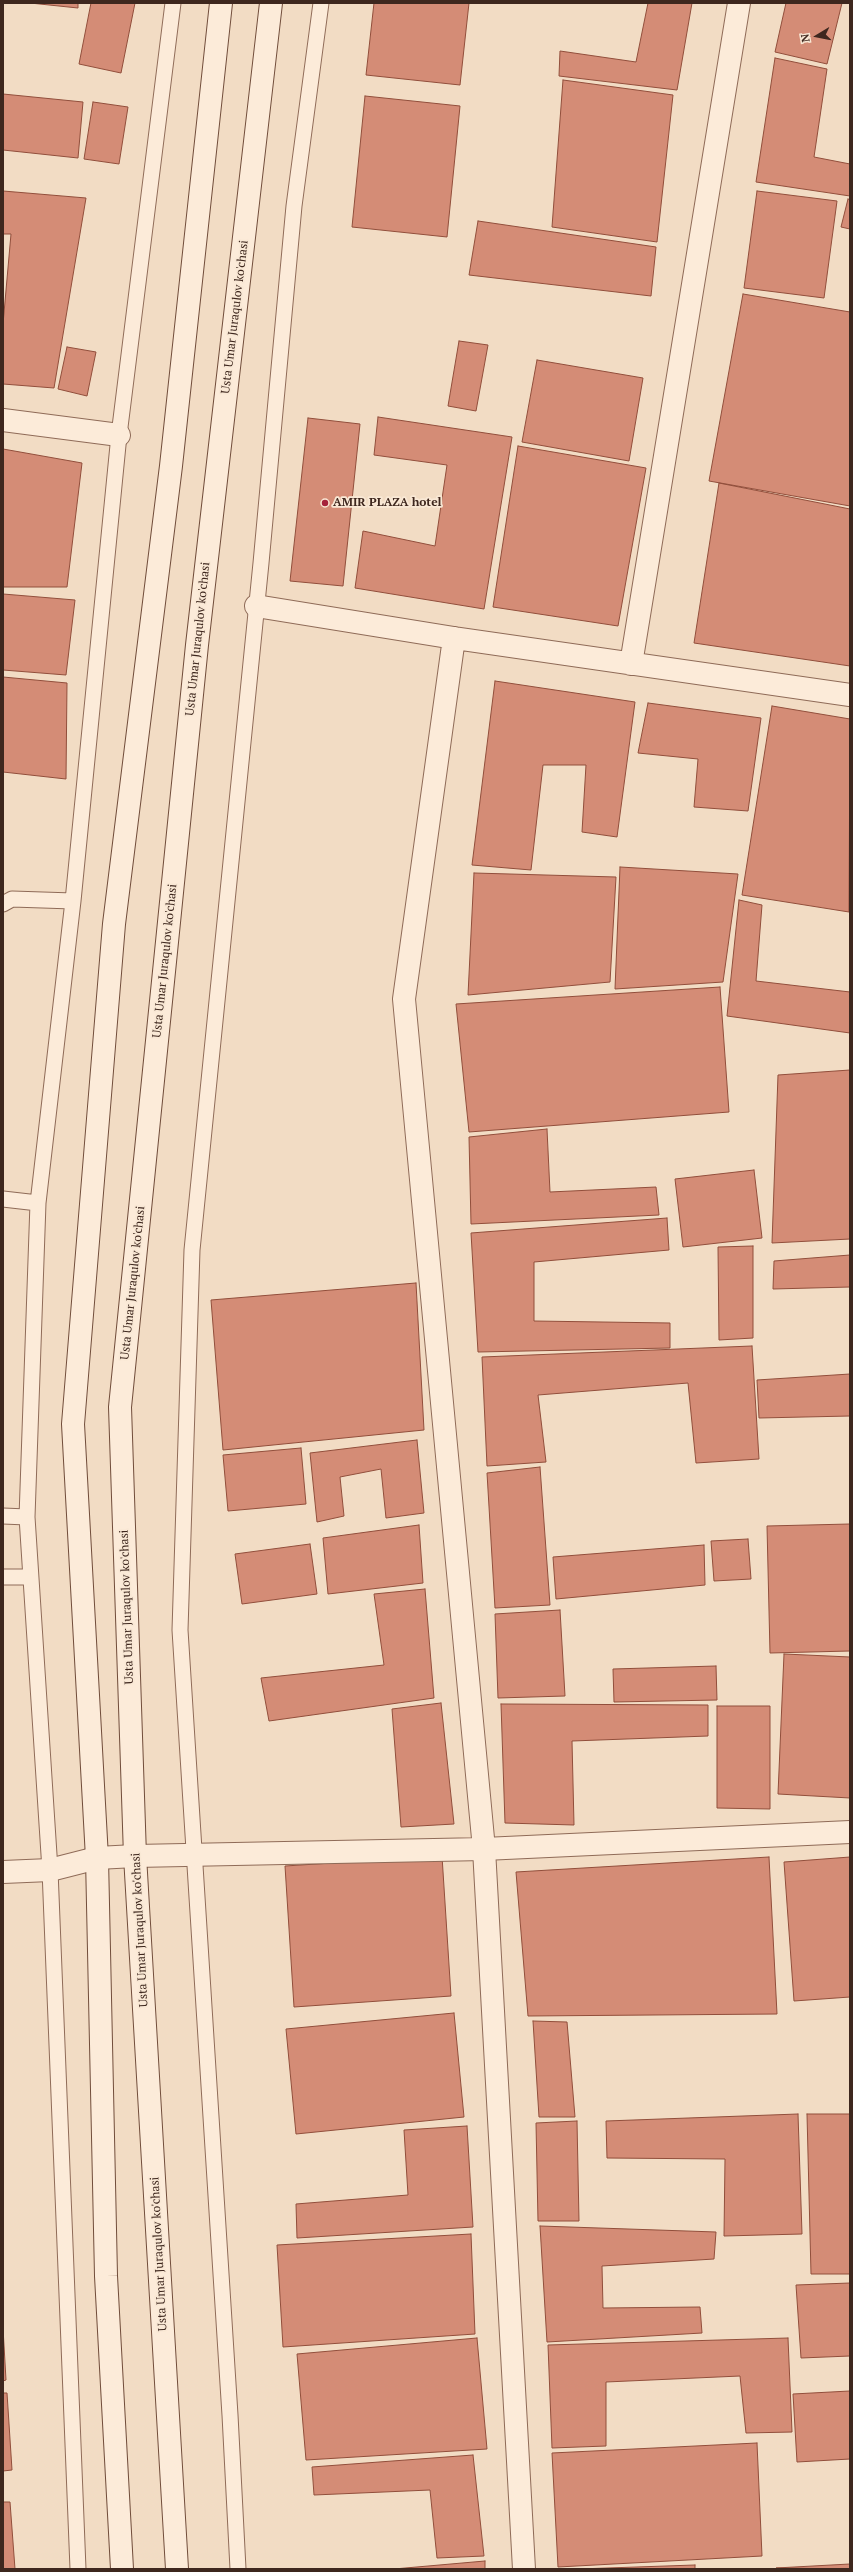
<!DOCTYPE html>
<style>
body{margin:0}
#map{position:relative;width:853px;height:2572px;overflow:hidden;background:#f2dcc4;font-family:"PT Serif",serif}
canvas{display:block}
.frame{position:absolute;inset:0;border:4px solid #3e271e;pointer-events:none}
.north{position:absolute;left:797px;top:16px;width:40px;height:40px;-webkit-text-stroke:3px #f9e8d5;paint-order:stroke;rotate:260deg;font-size:11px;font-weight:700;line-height:16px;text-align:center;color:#3e271e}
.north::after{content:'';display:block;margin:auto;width:14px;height:18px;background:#3e271e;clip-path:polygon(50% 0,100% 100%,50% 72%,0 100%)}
</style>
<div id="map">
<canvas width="853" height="2572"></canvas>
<div class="frame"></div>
<div class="north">N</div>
</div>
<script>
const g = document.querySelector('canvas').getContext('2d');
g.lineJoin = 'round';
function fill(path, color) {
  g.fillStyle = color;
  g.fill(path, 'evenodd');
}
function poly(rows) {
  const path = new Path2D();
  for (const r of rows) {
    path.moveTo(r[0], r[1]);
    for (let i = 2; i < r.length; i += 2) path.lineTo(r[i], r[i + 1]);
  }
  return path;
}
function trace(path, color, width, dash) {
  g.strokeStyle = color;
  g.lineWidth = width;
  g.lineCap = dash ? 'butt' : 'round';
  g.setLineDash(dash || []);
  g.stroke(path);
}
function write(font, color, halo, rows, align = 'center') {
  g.font = font + ' "PT Serif",serif';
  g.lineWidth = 3.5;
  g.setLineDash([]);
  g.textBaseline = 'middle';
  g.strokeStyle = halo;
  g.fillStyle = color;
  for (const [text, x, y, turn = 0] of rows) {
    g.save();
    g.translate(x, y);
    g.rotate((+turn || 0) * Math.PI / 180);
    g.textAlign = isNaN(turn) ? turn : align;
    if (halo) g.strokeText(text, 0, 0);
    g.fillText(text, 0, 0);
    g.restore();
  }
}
const building = poly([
 [30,3,78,3,78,8,30,3],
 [91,3,135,3,121,73,79,64,91,3],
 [374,3,469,3,460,85,366,75,374,3],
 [648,3,692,3,677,90,559,76,560,51,636,62,648,3],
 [786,3,842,3,827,64,775,52,786,3],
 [775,58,827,69,814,157,850,164,850,196,756,182,775,58],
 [563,80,673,95,657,242,552,227,563,80],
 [3,94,83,102,78,158,3,150,3,94],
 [365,96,460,106,447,237,352,227,365,96],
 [93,102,128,107,119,164,84,159,93,102],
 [3,191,86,198,54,388,3,384,3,324,11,234,3,234,3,191],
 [757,191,837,201,824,298,744,288,757,191],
 [848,199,850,200,850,229,841,227,848,199],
 [478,221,656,247,651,296,469,275,478,221],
 [743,294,850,312,850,506,709,481,743,294],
 [459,341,488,345,476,411,448,406,459,341],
 [67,347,96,352,87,396,58,389,67,347],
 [537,360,643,378,629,461,522,442,537,360],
 [378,417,512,437,484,609,355,588,363,531,435,546,447,465,374,455,378,417],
 [308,418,360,424,343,586,290,581,308,418],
 [518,446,646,468,618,626,493,607,518,446],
 [3,449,82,463,67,587,3,587,3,449],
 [719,483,850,509,850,666,694,643,719,483],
 [3,594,75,600,66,675,3,670,3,594],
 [3,677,67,683,66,779,3,772,3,677],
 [495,681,635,702,617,837,582,832,586,765,543,765,531,870,472,865,495,681],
 [648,703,761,718,748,811,694,807,698,759,638,753,648,703],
 [772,706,850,719,849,912,742,895,772,706],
 [620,867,738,874,723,982,615,989,620,867],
 [474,873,616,877,610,982,468,995,474,873],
 [739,900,762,905,756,981,850,992,850,1033,727,1016,739,900],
 [720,987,729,1112,469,1132,456,1004,720,987],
 [850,1070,850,1239,772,1243,778,1075,850,1070],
 [547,1129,550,1192,656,1187,659,1215,471,1224,469,1137,547,1129],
 [754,1170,762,1238,683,1247,675,1179,754,1170],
 [667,1218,669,1250,534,1262,534,1321,670,1323,670,1348,478,1352,471,1233,667,1218],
 [753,1246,753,1338,719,1340,718,1247,753,1246],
 [850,1255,850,1287,773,1289,774,1261,850,1255],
 [416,1283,424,1430,223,1450,211,1300,416,1283],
 [752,1346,759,1459,696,1463,688,1383,538,1395,546,1462,487,1466,482,1357,752,1346],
 [850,1374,850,1416,759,1418,757,1380,850,1374],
 [417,1440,424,1513,386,1518,381,1469,340,1477,344,1516,317,1522,310,1453,417,1440],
 [301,1448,306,1504,228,1511,223,1455,301,1448],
 [540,1467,550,1605,495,1608,487,1473,540,1467],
 [850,1524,850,1651,770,1653,767,1526,850,1524],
 [419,1525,423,1583,328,1594,323,1538,419,1525],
 [748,1539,751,1579,714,1581,711,1541,748,1539],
 [310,1544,317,1594,242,1604,235,1554,310,1544],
 [704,1545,705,1585,556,1599,553,1557,704,1545],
 [425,1589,434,1698,269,1721,261,1678,384,1665,374,1594,425,1589],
 [560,1610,565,1696,498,1698,495,1614,560,1610],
 [784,1654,850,1657,850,1798,778,1794,784,1654],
 [716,1666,717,1700,614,1702,613,1669,716,1666],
 [441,1703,454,1824,401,1827,392,1709,441,1703],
 [501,1704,708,1705,708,1736,572,1741,574,1825,505,1823,501,1704],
 [717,1706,770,1706,770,1809,717,1808,717,1706],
 [442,1856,451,1996,294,2007,285,1866,442,1856],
 [769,1857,777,2014,528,2016,516,1872,769,1857],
 [850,1857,850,1997,794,2001,784,1862,850,1857],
 [454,2013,464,2117,296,2134,286,2029,454,2013],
 [533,2021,567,2022,575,2117,539,2117,533,2021],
 [798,2114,802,2234,724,2236,725,2159,607,2158,606,2121,798,2114],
 [807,2114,850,2114,850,2274,811,2274,807,2114],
 [577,2121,579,2221,538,2221,536,2123,577,2121],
 [467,2126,473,2227,297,2238,296,2204,408,2195,404,2130,467,2126],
 [540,2226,716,2232,714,2259,602,2266,603,2308,700,2307,702,2333,547,2342,540,2226],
 [471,2234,475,2334,283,2347,277,2245,471,2234],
 [850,2283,850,2356,801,2358,796,2285,850,2283],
 [3,2328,6,2380,3,2381,3,2328],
 [477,2338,487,2449,306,2460,297,2354,477,2338],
 [788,2338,792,2432,746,2433,740,2376,606,2382,606,2446,552,2448,548,2345,788,2338],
 [850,2391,850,2459,797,2462,793,2394,850,2391],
 [3,2393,7,2393,12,2470,3,2471,3,2393],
 [757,2443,762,2556,558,2567,552,2453,757,2443],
 [473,2455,484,2556,437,2558,430,2490,314,2495,312,2467,473,2455],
 [3,2502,10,2502,15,2569,3,2569,3,2502],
 [485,2561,485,2569,394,2569,485,2561],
 [850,2564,850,2569,776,2568,850,2564],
 [695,2565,695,2569,578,2569,695,2565]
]);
fill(building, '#d48c76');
trace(building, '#914e3b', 1);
const lane = poly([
 [3,904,12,899,73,901],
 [3,1199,38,1203],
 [3,1516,27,1517],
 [3,1577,29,1577],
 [78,2569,50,1870,27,1517,38,1203,73,901,119,435,173,3],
 [238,2569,230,2415,180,1630,192,1250,261,563,294,206,321,3]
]);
const street = poly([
 [3,420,119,435],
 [256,606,454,638,850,695],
 [454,638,404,999,484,1849,524,2569],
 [631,664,739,3],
 [3,1872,50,1870,97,1858,135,1856,484,1849,850,1832]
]);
const secondary = poly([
 [122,2569,106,2276,97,1858,73,1424,114,924,171,466,221,3],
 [177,2569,135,1856,120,1407,197,645,271,3]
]);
trace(lane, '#8f6b58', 17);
trace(street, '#8f6b58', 24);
trace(secondary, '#714d3b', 24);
trace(lane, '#fcebd9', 15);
trace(street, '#fcebd9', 22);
trace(secondary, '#fcebd9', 22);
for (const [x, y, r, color] of [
 [325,503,4,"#a5223b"]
]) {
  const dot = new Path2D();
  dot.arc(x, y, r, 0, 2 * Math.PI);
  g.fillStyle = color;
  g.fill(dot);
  trace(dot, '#f9e8d5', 1.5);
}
write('12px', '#3e271e', '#f9e8d5', [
 ["Usta Umar Juraqulov ko'chasi",235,317,-83],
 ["Usta Umar Juraqulov ko'chasi",198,639,-84],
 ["Usta Umar Juraqulov ko'chasi",165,961,-84],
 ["Usta Umar Juraqulov ko'chasi",133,1283,-84],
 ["Usta Umar Juraqulov ko'chasi",127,1607,-92],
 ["Usta Umar Juraqulov ko'chasi",140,1930,-93],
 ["Usta Umar Juraqulov ko'chasi",159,2254,-93]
]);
write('bold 12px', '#3e271e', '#f9e8d5', [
 ["AMIR PLAZA hotel",333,503]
], 'left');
</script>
